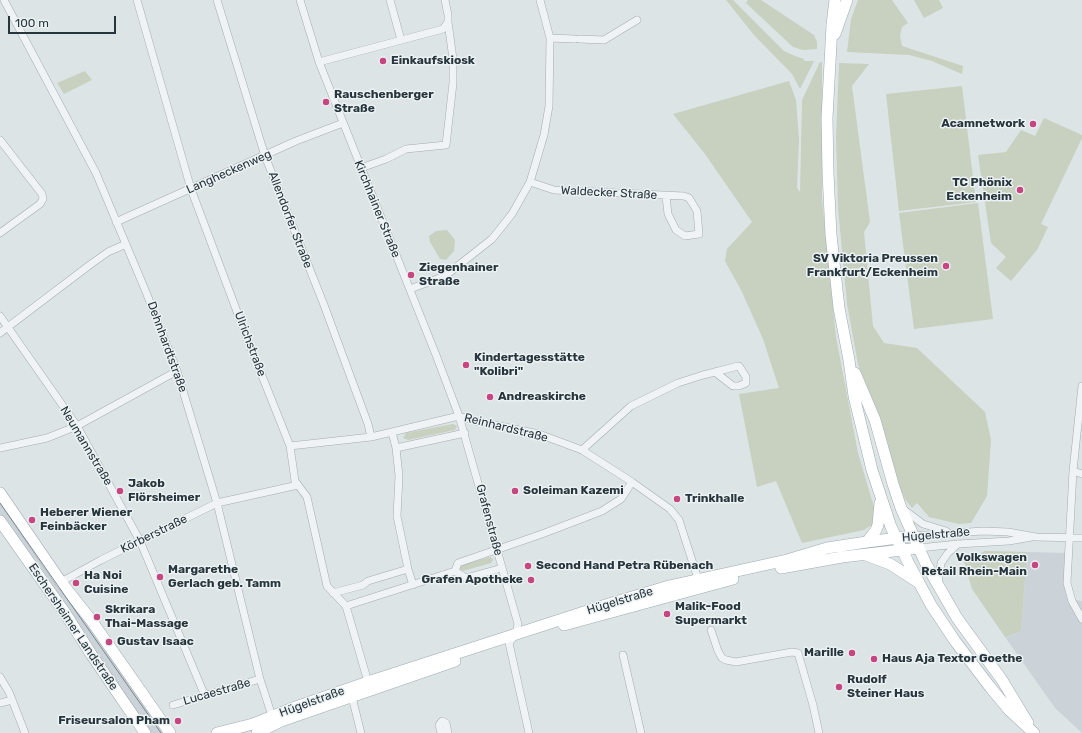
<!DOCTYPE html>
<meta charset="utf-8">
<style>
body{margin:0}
#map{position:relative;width:1082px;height:733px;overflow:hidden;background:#dde4e6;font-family:Rubik,sans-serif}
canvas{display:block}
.scale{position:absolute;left:8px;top:16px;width:108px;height:18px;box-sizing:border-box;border:2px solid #27353c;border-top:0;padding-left:5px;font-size:12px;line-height:14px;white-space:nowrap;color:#27353c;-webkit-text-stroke:3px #ecf2f4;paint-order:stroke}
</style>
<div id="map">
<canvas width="1082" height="733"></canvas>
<div class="scale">100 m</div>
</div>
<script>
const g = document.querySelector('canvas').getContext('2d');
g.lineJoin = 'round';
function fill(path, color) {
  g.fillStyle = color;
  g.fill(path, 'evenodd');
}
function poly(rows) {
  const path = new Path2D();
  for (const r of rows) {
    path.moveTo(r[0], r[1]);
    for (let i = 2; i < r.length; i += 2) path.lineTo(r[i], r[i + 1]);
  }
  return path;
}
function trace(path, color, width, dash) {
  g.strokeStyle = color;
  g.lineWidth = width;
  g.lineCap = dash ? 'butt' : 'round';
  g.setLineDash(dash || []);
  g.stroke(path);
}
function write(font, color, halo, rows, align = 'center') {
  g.font = font + ' Rubik,sans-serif';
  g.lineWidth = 3;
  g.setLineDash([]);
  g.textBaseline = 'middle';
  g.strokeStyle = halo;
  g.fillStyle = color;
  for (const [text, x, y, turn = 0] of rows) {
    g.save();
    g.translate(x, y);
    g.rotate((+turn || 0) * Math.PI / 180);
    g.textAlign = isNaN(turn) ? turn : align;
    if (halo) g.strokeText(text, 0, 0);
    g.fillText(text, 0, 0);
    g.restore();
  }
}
fill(poly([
 [0,501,163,732,162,733,149,733,86,638,87,637,0,517],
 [1027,552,1068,553,1068,599,1082,601,1082,733,1055,708,1005,637,1021,631]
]), '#cbd3d8');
fill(poly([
 [726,0,733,0,784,51,795,56,804,59,804,61,814,61,800,89,792,74,754,35],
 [748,0,761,0,814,35,817,42,817,49,803,50,793,47,746,3],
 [858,0,892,0,908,23,902,27,900,36,902,46,963,66,962,74,932,61,909,55,847,52,851,19],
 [914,0,939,0,943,8,924,18],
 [820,62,822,62,822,199,836,337,858,453,874,507,875,518,874,525,870,526,864,530,802,543,776,481,757,487,739,394,779,388,763,339,742,292,725,261,727,249,752,222,705,154,673,114,789,81,796,100,799,139,797,188,800,192,802,100],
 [839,63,869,64,852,86,870,222,864,232,873,326,884,343,917,348,985,412,991,440,987,496,971,523,959,524,929,517,917,503,912,508,905,499,899,485,882,424,865,388,858,364,847,304,838,208,836,137],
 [85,71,92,80,64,94,57,83],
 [962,86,976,202,899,211,886,94],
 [1044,118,1082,135,1082,138,1041,224,1048,227,1037,250,1011,281,996,268,1006,257,991,243,978,155,1006,152,1021,130,1035,136],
 [978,203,993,319,914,329,899,213],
 [447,230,455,240,454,251,446,260,440,259,430,242,429,236,436,231],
 [453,424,457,426,455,430,408,440,403,438,406,433],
 [985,551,1027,552,1021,631,1005,637,972,589,964,561],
 [490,557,493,559,491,563,463,571,459,569,461,565]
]), '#c8d0bf');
const minor = poly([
 [4,0,96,173,146,292,177,371,217,503,260,679,272,716],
 [137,0,191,189,245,333,290,446,295,481,307,497,327,586,346,606,368,682],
 [217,0,265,156,324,305,368,424,371,437],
 [300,0,319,62,436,355,459,416,518,624,516,634,509,643,529,733],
 [390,0,401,40],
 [550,38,574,39],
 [579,39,604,40,637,20],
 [319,62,443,29,448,22,448,15,445,0],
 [0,140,42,194,43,199,40,204,0,233],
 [361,168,386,159,406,149,446,145,453,83,453,59,448,22],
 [530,182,554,190,684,196,689,198,697,211,699,234,685,236,676,230,668,214,666,196],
 [116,222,296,141,343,123],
 [410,289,445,276,492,239,512,214,530,182,544,135,549,106,550,38,540,0],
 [0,316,77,426,140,541,205,696],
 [0,333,91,264,108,252,126,244],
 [1082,386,1073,471,1067,583,1072,601,1082,619],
 [392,432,396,448,465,433],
 [290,446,371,437,459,416,475,421,539,434,582,450,632,482,670,509,679,520,698,579],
 [0,448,47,438,77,426,177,371],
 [396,448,399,476,397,516,408,569,413,585],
 [582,450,631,406,678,383,703,375,715,372,738,366,739,366,746,377,746,383,739,386,733,386,715,372],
 [1073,471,1082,474],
 [903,509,923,524,946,531],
 [913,536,983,531,1008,532,1036,537,1082,538],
 [919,548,958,544,1009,541,1032,537],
 [455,571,458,563,542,534,602,511,621,499,632,482],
 [61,582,101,560,217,503,298,485],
 [938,583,941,563,948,553,958,544],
 [333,593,363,585,368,581,408,569],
 [346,606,455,571,466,578,502,568],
 [711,630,718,651,722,658,726,660,736,662,792,652,798,653,813,705,819,733],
 [623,655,641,733],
 [0,677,9,692,25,733],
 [351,693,361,733],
 [0,703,12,700],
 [173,705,260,679],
 [441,733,439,725,442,721,446,723,448,733]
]);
const primary = poly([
 [835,0,832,25,827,118,828,173,831,235,839,308,849,360,854,396,872,470,891,527,908,562,931,605,955,641,990,687,1009,710,1034,733],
 [835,34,847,0],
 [855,373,875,420,893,484,901,508,926,564,957,618,1002,680,1028,723],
 [0,493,61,582,91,620,170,733],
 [0,521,65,613,91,654,145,733],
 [867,542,876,530,878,525,880,503],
 [866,555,890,564,918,582],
 [781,568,842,557,919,548],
 [564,625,733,579],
 [217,733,253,724,290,709,368,682,612,603,669,586,787,560,827,548,867,542,913,536],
 [257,733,281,721,455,661]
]);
trace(minor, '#a3acb0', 8);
trace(primary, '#9dabb1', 12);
trace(minor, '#f0f3f5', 7);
trace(primary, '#fff', 11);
trace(poly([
 [0,503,161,733]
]), '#78878f', 1);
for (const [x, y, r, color] of [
 [383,61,4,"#c74680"],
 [326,102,4,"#c74680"],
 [1033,124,4,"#c74680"],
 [1020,190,4,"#c74680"],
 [946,266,4,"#c74680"],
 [411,275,4,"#c74680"],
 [466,365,4,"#c74680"],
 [490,397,4,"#c74680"],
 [120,491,4,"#c74680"],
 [515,491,4,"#c74680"],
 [677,499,4,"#c74680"],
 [32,520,4,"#c74680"],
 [1035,565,4,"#c74680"],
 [528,566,4,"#c74680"],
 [160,577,4,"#c74680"],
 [531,580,4,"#c74680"],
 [76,583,4,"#c74680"],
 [667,614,4,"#c74680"],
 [97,617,4,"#c74680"],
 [109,642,4,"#c74680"],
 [852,653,4,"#c74680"],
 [874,659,4,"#c74680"],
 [839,687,4,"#c74680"],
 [178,721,4,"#c74680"]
]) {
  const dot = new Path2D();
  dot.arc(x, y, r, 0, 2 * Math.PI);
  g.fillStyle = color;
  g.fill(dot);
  trace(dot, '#ecf2f4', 1.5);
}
write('bold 12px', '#27353c', '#ecf2f4', [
 ["Einkaufskiosk",391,61],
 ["Rauschenberger",334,95],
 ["Straße",334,109],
 ["Acamnetwork",1025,124,"right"],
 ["TC Phönix",1012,183,"right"],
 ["Eckenheim",1012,197,"right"],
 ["SV Viktoria Preussen",938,259,"right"],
 ["Frankfurt/Eckenheim",938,273,"right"],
 ["Ziegenhainer",419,268],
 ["Straße",419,282],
 ["Kindertagesstätte",474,358],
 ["\"Kolibri\"",474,372],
 ["Andreaskirche",498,397],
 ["Jakob",128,484],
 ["Flörsheimer",128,498],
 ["Soleiman Kazemi",523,491],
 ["Trinkhalle",685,499],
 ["Heberer Wiener",40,513],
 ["Feinbäcker",40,527],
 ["Volkswagen",1027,558,"right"],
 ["Retail Rhein-Main",1027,572,"right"],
 ["Second Hand Petra Rübenach",536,566],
 ["Margarethe",168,570],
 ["Gerlach geb. Tamm",168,584],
 ["Ha Noi",84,576],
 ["Cuisine",84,590],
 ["Grafen Apotheke",523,580,"right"],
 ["Malik-Food",675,607],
 ["Supermarkt",675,621],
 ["Skrikara",105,610],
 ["Thai-Massage",105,624],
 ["Gustav Isaac",117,642],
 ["Marille",844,653,"right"],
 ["Haus Aja Textor Goethe",882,659],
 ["Rudolf",847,680],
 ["Steiner Haus",847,694],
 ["Friseursalon Pham",170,721,"right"]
], 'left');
write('12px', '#27353c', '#ecf2f4', [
 ["Langheckenweg",229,172,-24],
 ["Waldecker Straße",609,193,3],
 ["Kirchhainer Straße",377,209,68],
 ["Allendorfer Straße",290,220,69],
 ["Ulrichstraße",250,344,69],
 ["Dehnhardtstraße",167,347,70],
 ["Reinhardstraße",506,428,14],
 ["Neumannstraße",86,446,59],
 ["Grafenstraße",489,520,75],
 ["Körberstraße",154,534,-26],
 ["Hügelstraße",936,535,-5],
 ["Hügelstraße",620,601,-17],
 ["Eschersheimer Landstraße",73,627,56],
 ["Lucaestraße",217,692,-16],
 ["Hügelstraße",312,702,-20]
]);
</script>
